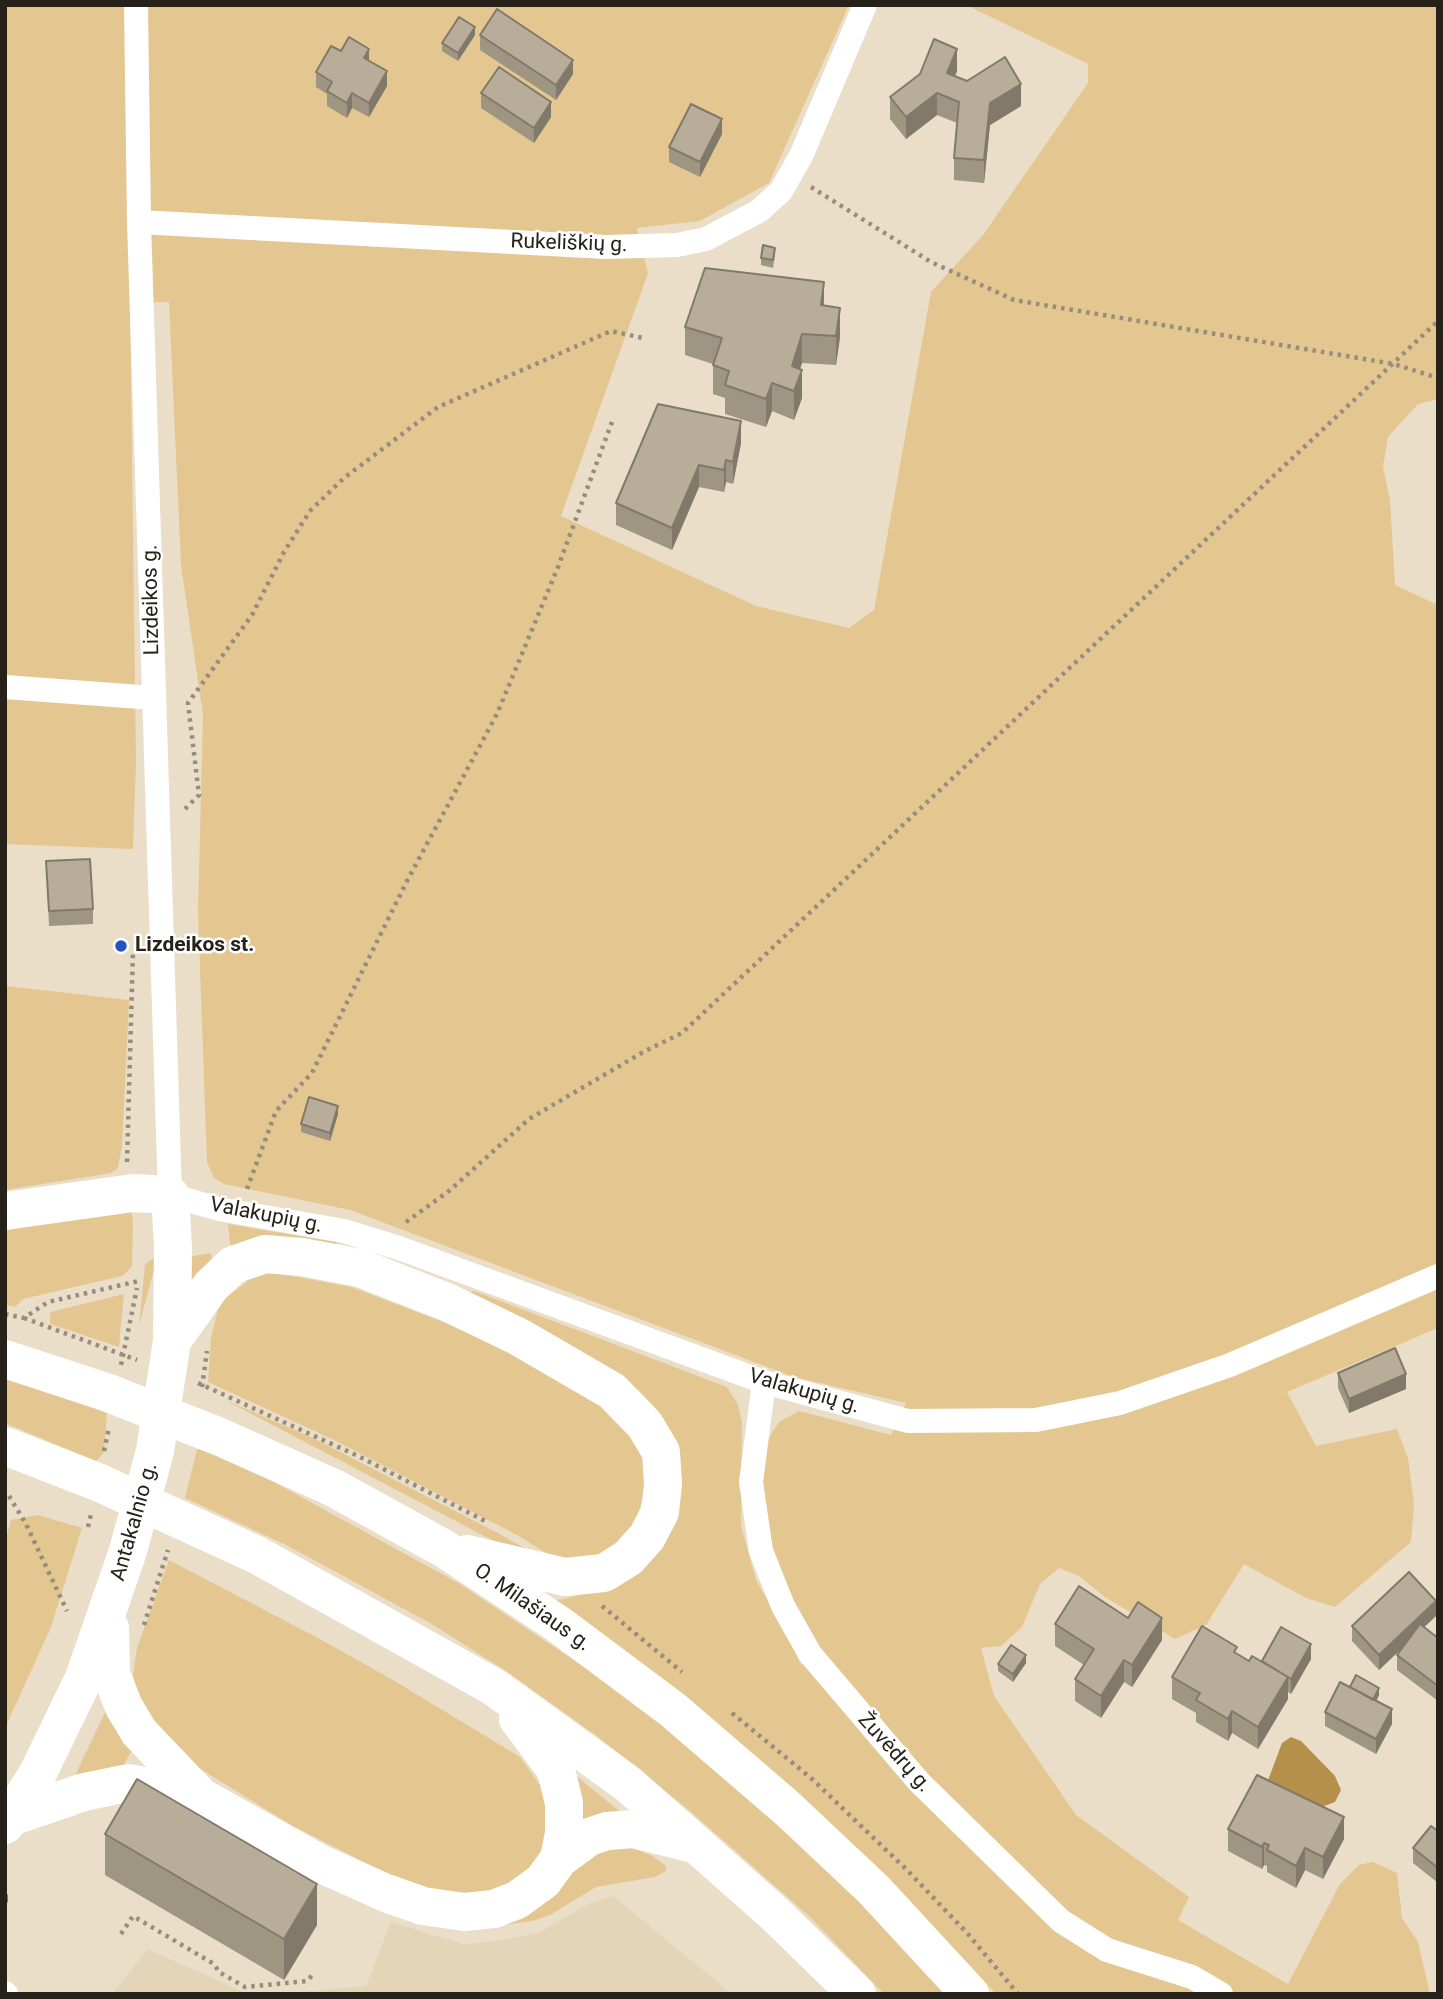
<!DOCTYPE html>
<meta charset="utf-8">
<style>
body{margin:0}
#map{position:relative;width:1443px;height:1999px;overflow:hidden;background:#eadec8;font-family:Roboto,sans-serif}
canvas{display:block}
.frame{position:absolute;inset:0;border:7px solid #262119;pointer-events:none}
</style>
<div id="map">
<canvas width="1443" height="1999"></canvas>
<div class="frame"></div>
</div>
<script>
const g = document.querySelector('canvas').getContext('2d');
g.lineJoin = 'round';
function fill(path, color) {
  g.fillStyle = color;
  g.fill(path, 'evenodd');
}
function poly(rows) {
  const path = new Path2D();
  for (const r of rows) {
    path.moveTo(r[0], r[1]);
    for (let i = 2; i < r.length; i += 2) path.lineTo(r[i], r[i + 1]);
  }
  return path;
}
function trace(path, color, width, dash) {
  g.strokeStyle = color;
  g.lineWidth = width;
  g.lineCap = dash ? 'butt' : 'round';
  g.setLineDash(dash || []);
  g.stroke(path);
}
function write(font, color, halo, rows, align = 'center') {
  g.font = font + ' Roboto,sans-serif';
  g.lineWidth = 5;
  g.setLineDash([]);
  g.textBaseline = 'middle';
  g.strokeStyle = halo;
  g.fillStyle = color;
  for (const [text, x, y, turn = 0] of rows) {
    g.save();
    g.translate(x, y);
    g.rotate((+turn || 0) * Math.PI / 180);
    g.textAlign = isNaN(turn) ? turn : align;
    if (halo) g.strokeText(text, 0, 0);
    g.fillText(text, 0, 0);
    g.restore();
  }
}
fill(poly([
 [613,1896,732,1994,278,1994,366,1986,391,1922,463,1944,496,1941,538,1933,589,1904],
 [148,1949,248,1994,112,1994]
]), '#e4d5b8');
fill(poly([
 [5,5,849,5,769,183,700,221,637,228,648,273,561,516,756,606,849,628,874,610,931,292,983,235,1088,83,1088,64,966,5,1438,5,1438,399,1418,404,1388,437,1383,467,1390,500,1395,585,1438,605,1438,1328,1287,1392,1316,1446,1397,1429,1408,1458,1414,1504,1411,1542,1335,1607,1306,1598,1244,1564,1206,1625,1175,1639,1105,1597,1079,1576,1059,1568,1040,1584,1022,1627,1001,1646,981,1648,994,1696,1076,1815,1189,1897,1178,1920,1288,1984,1340,1884,1359,1865,1373,1862,1397,1873,1402,1918,1418,1942,1430,1994,996,1994,867,1857,555,1601,608,1588,678,1454,659,1412,638,1390,591,1358,468,1293,474,1291,727,1387,738,1405,742,1423,741,1526,756,1580,787,1634,801,1665,820,1651,784,1590,764,1532,757,1482,768,1439,779,1422,799,1411,891,1435,906,1403,794,1377,350,1210,224,1184,214,1178,207,1162,198,912,203,715,181,565,169,302,130,303,136,762,133,849,5,844],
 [5,986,129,1000,122,1147,118,1168,111,1173,5,1190],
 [129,1202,133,1220,132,1267,122,1276,23,1299,15,1307,5,1305,5,1231],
 [228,1224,336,1242,338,1246,231,1252],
 [211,1253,213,1264,193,1295,187,1257],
 [154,1258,154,1270,139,1326,145,1264],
 [266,1271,351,1287,443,1322,562,1377,602,1403,641,1446,645,1474,643,1497,637,1518,625,1536,593,1559,565,1565,519,1536,334,1440,208,1382,211,1338,218,1309,225,1298,247,1282,245,1275],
 [124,1294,119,1347,50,1324,50,1312],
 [5,1379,107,1413,104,1452,96,1461,5,1423],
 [223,1399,313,1438,496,1532,528,1550,530,1560],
 [198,1446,270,1480,460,1584,596,1675,664,1726,827,1868,949,1994,884,1994,810,1917,690,1811,597,1736,506,1671,430,1623,286,1545,185,1498],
 [38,1515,82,1528,51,1627,5,1728,5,1542,11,1520],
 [169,1560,318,1638,393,1680,520,1757,539,1784,550,1781,553,1826,533,1868,517,1881,474,1896,409,1885,293,1826,189,1762,150,1724,139,1699,133,1675,137,1648],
 [110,1702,134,1746,120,1772,70,1786],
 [575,1775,623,1814,577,1834],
 [631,1848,651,1855,666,1866,666,1871,655,1877,596,1887,550,1915,532,1921,497,1926,588,1852]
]), '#e4c690');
fill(poly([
 [1291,1737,1301,1741,1335,1776,1341,1790,1335,1802,1322,1807,1267,1783,1282,1743]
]), '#b5904a');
trace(poly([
 [811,187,931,262,1014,300,1394,364,1438,378],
 [185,809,199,795,188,703,252,615,284,552,310,511,344,478,438,407,611,331,643,338],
 [127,1162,133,951],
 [247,1189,276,1111,312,1073,407,881,497,714,558,567,612,422],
 [406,1222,449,1191,529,1119,645,1051,682,1033,1438,321],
 [5,1314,24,1318,48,1302,139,1281],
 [24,1318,137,1360],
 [121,1365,137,1288],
 [198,1383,356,1455,489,1523],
 [202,1387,207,1351],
 [104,1451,109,1428],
 [9,1496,26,1524,67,1611],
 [88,1527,91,1514],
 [602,1606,682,1672],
 [144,1625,168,1550],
 [732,1713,812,1779,906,1869,968,1934,1018,1994],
 [121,1934,133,1916,214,1964,219,1972,245,1987,307,1981,315,1972]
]), '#968d7d', 4.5, [3.5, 5]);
trace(poly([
 [136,5,139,222,170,1195,219,1209,344,1231,399,1248,764,1382,908,1421,1036,1420,1120,1403,1230,1365,1438,1276],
 [139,222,606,247,677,245,706,239,759,211,781,191,801,156,865,5],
 [5,687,154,698],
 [764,1382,751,1482,761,1551,783,1606,810,1654,919,1782,1061,1921,1107,1950,1192,1977,1221,1994],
 [5,1993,6,1994]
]), '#fff', 24);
trace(poly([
 [5,1211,133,1193,170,1195,173,1247,172,1341,155,1451,128,1551,84,1678,37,1775,5,1825],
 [172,1341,211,1286,233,1265,265,1254,302,1257,360,1268,449,1303,519,1337,612,1391,645,1425,661,1452,663,1484,660,1512,647,1537,628,1558,604,1573,565,1577,467,1554],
 [5,1359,106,1392,220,1437,334,1488,443,1548,558,1624,673,1710,788,1809,874,1890,970,1994],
 [5,1446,100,1483,257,1555,494,1687,628,1784,776,1915,857,1994],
 [110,1628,111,1674,124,1707,139,1732,201,1797,319,1863,386,1893,423,1906,464,1912,494,1909,517,1900,543,1881,559,1859,589,1837,607,1831,634,1829,690,1843],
 [518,1719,556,1770,564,1803,564,1833,559,1859],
 [11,1817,84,1792,128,1783,201,1797]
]), '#fff', 38);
fill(poly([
 [475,35,458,61,442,51,442,43],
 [480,35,573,74,556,100,480,50],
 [341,51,369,61,387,86,369,117,352,108,347,118,327,106,327,94,316,87,316,72],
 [957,71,955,76,1021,106,990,125,984,183,954,180,954,158,957,123,937,115,906,139,890,119,890,97],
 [481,93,551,117,534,143,481,108],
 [722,134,700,177,669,162,669,147],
 [775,255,773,268,761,265,761,258],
 [824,306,840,337,836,365,802,363,800,369,802,398,794,420,772,411,766,427,725,414,725,398,713,394,713,364,685,355,685,327],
 [741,443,733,484,726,482,724,492,699,487,672,550,616,525,616,503],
 [46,861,93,909,93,924,49,926],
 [5,918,6,932,6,947,5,947],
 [338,1114,330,1141,301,1132,301,1124],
 [1338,1373,1406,1389,1349,1413,1338,1388],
 [1436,1616,1424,1627,1438,1638,1438,1701,1397,1670,1397,1655,1404,1646,1379,1670,1352,1641,1352,1626],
 [1055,1624,1162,1640,1132,1687,1124,1682,1101,1718,1075,1701,1075,1679,1084,1665,1055,1646],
 [1237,1654,1249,1661,1311,1659,1291,1694,1288,1692,1288,1699,1258,1749,1232,1733,1228,1741,1196,1722,1196,1713,1172,1699,1172,1677],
 [1026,1663,1013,1682,998,1671,998,1664],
 [1350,1687,1379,1695,1376,1701,1392,1724,1376,1754,1325,1726,1325,1712],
 [1228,1829,1344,1839,1323,1879,1305,1870,1296,1888,1267,1872,1267,1866,1264,1865,1262,1869,1228,1851],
 [1438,1831,1438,1883,1413,1863,1413,1848],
 [105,1834,317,1925,284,1980,105,1875]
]), '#9e9583');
fill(poly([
 [475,27,475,35,458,61,458,53],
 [369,49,369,63,364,58],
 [957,49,957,71,947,95,947,73],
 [573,60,573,74,556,100,556,85],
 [387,71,387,86,369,117,369,103],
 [1021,84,1021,106,990,125,984,183,984,160,990,103],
 [352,93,352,108,347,118,347,103],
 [937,93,937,115,906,139,906,117],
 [551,102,551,117,534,143,534,128],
 [722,119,722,134,700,177,700,162],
 [824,282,824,311,821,305],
 [840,308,840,337,836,365,836,336],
 [802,334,802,363,793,390,792,366],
 [802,370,802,398,794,420,794,391],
 [772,383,772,411,766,427,766,399],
 [741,421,741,443,733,484,733,462],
 [726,460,726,482,724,492,724,470],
 [699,465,699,487,672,550,672,528],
 [338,1106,338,1114,330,1141,330,1133],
 [1406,1374,1406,1389,1349,1413,1349,1399],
 [1436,1601,1436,1616,1379,1670,1379,1655],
 [1162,1618,1162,1640,1132,1687,1132,1665],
 [1311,1644,1311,1659,1291,1694,1291,1679],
 [1026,1655,1026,1663,1013,1682,1013,1674],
 [1124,1660,1124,1682,1101,1718,1101,1696],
 [1288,1677,1288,1699,1258,1749,1258,1727],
 [1379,1688,1379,1695,1372,1710,1372,1702],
 [1392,1709,1392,1724,1376,1754,1376,1739],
 [1232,1711,1232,1733,1228,1741,1228,1719],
 [1344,1817,1344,1839,1323,1879,1323,1857],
 [1264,1843,1264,1865,1262,1869,1262,1847],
 [1305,1848,1305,1870,1296,1888,1296,1866],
 [317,1884,317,1925,284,1980,284,1939],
 [8,1894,8,1902,5,1905,5,1897]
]), '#81796a');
const building = poly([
 [497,9,573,60,556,85,480,35,497,9],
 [459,17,475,27,458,53,442,43,459,17],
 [349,37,369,49,364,58,387,71,369,103,352,93,347,103,327,91,332,82,316,72,331,46,341,51,349,37],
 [934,39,957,49,947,73,967,81,1005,57,1021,84,990,103,984,160,954,158,959,102,937,93,906,117,890,97,920,74,934,39],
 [499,67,551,102,534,128,481,93,499,67],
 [691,104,722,119,700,162,669,147,691,104],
 [763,245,775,248,773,260,761,258,763,245],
 [705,268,824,282,821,305,840,308,836,336,802,334,792,366,802,370,794,391,772,383,766,399,725,385,729,371,713,365,722,338,685,327,705,268],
 [658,404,741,421,733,462,726,460,724,470,699,465,672,528,616,503,658,404],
 [90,859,93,909,49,911,46,861,90,859],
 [309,1097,338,1106,330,1133,301,1124,309,1097],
 [1395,1348,1406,1374,1349,1399,1338,1373,1395,1348],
 [1409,1572,1436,1601,1379,1655,1352,1626,1409,1572],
 [1079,1586,1128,1618,1138,1602,1162,1618,1132,1665,1124,1660,1101,1696,1075,1679,1094,1649,1055,1624,1079,1586],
 [1420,1624,1438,1638,1438,1686,1397,1655,1420,1624],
 [1202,1626,1237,1647,1234,1652,1249,1661,1252,1656,1288,1677,1258,1727,1232,1711,1228,1719,1196,1700,1200,1693,1172,1677,1202,1626],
 [1281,1627,1311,1644,1291,1679,1262,1661,1281,1627],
 [1011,1645,1026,1655,1013,1674,998,1664,1011,1645],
 [1356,1675,1379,1688,1373,1700,1350,1687,1356,1675],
 [1340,1682,1392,1709,1376,1739,1325,1712,1340,1682],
 [1257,1775,1344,1817,1323,1857,1305,1848,1296,1866,1267,1850,1269,1845,1264,1843,1262,1847,1228,1829,1257,1775],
 [137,1779,317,1884,284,1939,105,1834,137,1779],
 [1431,1826,1438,1831,1438,1868,1413,1848,1431,1826]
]);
fill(building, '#b8ad98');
trace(building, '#81796a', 2);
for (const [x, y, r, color] of [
 [121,946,7,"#2753c1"]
]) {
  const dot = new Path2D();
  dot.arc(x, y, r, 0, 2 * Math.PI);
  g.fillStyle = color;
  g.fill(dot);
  trace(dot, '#fff', 2.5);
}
write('21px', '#262119', '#fff', [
 ["Rukeliškių g.",569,244,2],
 ["Lizdeikos g.",152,600,-91],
 ["Valakupių g.",266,1216,11],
 ["Valakupių g.",804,1392,16],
 ["Antakalnio g.",135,1522,-74],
 ["O. Milašiaus g.",532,1608,35],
 ["Žuvėdrų g.",894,1753,48]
]);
write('bold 21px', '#262119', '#fff', [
 ["Lizdeikos st.",135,946]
], 'left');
</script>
